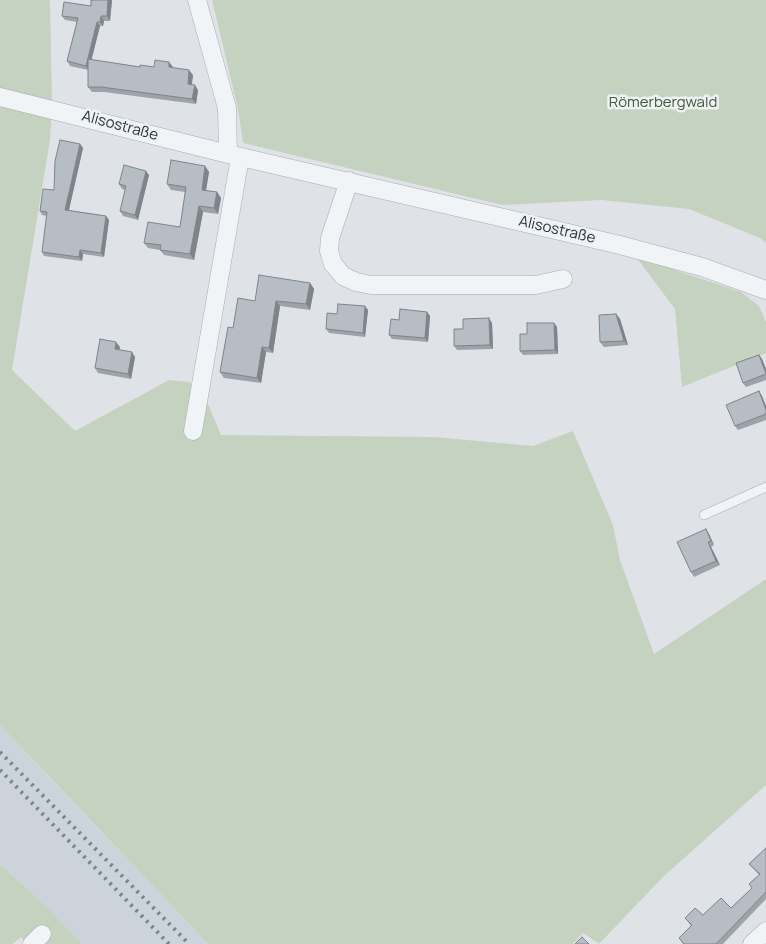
<!DOCTYPE html>
<html>
<head>
<meta charset="utf-8">
<style>
  body { margin:0 }
  canvas { display:block; background:#dfe3e8 }
</style>
</head>
<body>
<canvas width="766" height="944"></canvas>
<script>
const ctx = document.querySelector('canvas').getContext('2d');
ctx.lineJoin = 'round';
function fill(path, color) {
  ctx.fillStyle = color;
  ctx.fill(path, 'evenodd');
}
function poly(rows) {
  const path = new Path2D();
  for (const r of rows) {
    path.moveTo(r[0], r[1]);
    for (let i = 2; i < r.length; i += 2) path.lineTo(r[i], r[i + 1]);
  }
  return path;
}
function trace(path, color, width, dash) {
  ctx.strokeStyle = color;
  ctx.lineWidth = width;
  ctx.lineCap = dash ? 'butt' : 'round';
  ctx.setLineDash(dash || []);
  ctx.stroke(path);
}
function drawText(font, color, halo, rows, align = 'center') {
  ctx.font = font + ' Manrope,sans-serif';
  ctx.lineWidth = 5;
  ctx.setLineDash([]);
  ctx.textBaseline = 'middle';
  ctx.strokeStyle = halo;
  ctx.fillStyle = color;
  for (const [text, x, y, turn = 0] of rows) {
    ctx.save();
    ctx.translate(x, y);
    ctx.rotate((+turn || 0) * Math.PI / 180);
    ctx.textAlign = isNaN(turn) ? turn : align;
    if (halo) ctx.strokeText(text, 0, 0);
    ctx.fillText(text, 0, 0);
    ctx.restore();
  }
}
const built = poly([
  [0,725,63,792,208,944,82,944,48,908,0,864]
]);
const green = poly([
  [0,0,50,0,52,103,50,140,12,370,75,431,169,380,189,382,199,392,209,406,221,435,434,437,533,446,573,431,613,525,620,560,654,654,766,579,766,785,664,876,599,944,583,933,573,944,208,944,0,725],
  [212,0,766,0,766,243,760,238,689,209,601,200,502,205,243,143,238,109],
  [636,257,741,292,759,306,766,322,766,353,682,387,675,309],
  [0,864,48,908,82,944,27,944,21,937,13,944,0,944]
]);
const lane = poly([
  [704,515,766,487]
]);
const street = poly([
  [197,0,227,108,228,154],
  [0,97,228,154,620,245,702,267,766,290],
  [349,181,330,238,329,251,333,264,343,276,356,282,371,285,536,285,563,279],
  [193,431,240,157],
  [32,944,42,934],
  [752,944,766,931]
]);
const rail = poly([
  [0,752,189,944],
  [0,770,169,944]
]);
const wall = poly([
  [91,0,112,0,110,21,104,21,103,26,100,26,91,60,140,67,154,67,169,62,173,68,193,75,192,85,198,90,196,104,104,92,92,92,88,87,88,70,70,66,67,61,77,22,65,20,62,16,91,6],
  [80,144,83,148,69,210,106,216,109,220,104,257,83,254,82,261,44,256,42,252,47,216,42,215,40,211,54,190],
  [205,166,209,172,206,191,217,192,221,198,218,214,203,212,194,260,164,255,160,250,148,248,144,243,180,227,185,192,171,190,167,184],
  [149,175,138,220,123,216,120,211,125,190,122,189,119,184],
  [310,283,314,289,310,310,280,306,273,353,266,352,261,383,224,378,220,372,233,328,255,301],
  [368,310,365,337,329,333,326,329,337,314],
  [427,312,430,316,428,342,392,339,389,335,399,320],
  [616,314,620,319,628,345,604,347,600,342],
  [492,323,493,349,457,350,454,346,463,329],
  [554,323,557,327,558,354,523,355,520,351,527,334],
  [120,347,119,350,135,357,131,379,98,373,95,368],
  [759,355,762,359,766,369,766,380,746,387,743,383],
  [759,391,762,396,766,406,766,420,738,430,735,426],
  [706,529,709,534,714,545,711,547,720,565,694,577,691,572],
  [766,848,766,899,723,944,683,944,679,938,691,926,685,918,703,915,731,908,752,888,749,884,759,875,749,864]
]);
const shadedWall = poly([
  [108,0,112,0,110,21,107,16],
  [101,16,104,21,103,26,100,22],
  [97,22,100,26,89,70,86,66],
  [169,62,173,67,172,72,169,67],
  [189,70,193,75,191,89,188,84],
  [195,85,198,90,196,104,192,99],
  [80,144,83,148,68,214,65,210],
  [205,166,209,172,205,196,202,190],
  [146,171,149,175,138,220,135,215],
  [217,192,221,198,218,214,214,208],
  [199,206,203,212,194,260,190,254],
  [106,216,109,220,104,257,101,253],
  [80,250,83,254,82,261,79,257],
  [310,283,314,289,310,310,306,304],
  [276,301,280,306,273,353,269,348],
  [365,306,368,310,365,337,363,333],
  [427,312,430,316,428,342,425,338],
  [616,314,620,319,628,345,624,341],
  [489,318,492,323,493,349,490,345],
  [554,323,557,327,558,354,555,350],
  [116,342,120,347,118,354,115,349],
  [262,347,266,352,261,383,257,378],
  [132,352,135,357,131,379,128,374],
  [759,355,762,359,766,369,766,373],
  [759,391,762,396,766,406,766,410],
  [706,529,709,534,714,545,711,541],
  [708,542,711,547,720,565,716,561]
]);
const building = poly([
  [91,0,108,0,107,16,101,16,100,22,97,22,86,66,67,61,78,18,62,16,64,2,91,6,91,0],
  [88,59,140,67,140,65,154,67,155,60,169,62,169,67,189,70,188,84,195,85,192,99,101,87,88,87,88,59],
  [60,140,80,144,65,210,106,216,101,253,80,250,79,257,42,252,47,212,40,211,43,189,54,190,55,161,60,140],
  [171,160,205,166,202,190,217,192,214,208,199,206,190,254,160,250,161,245,144,243,148,222,180,227,186,187,167,184,171,160],
  [124,165,146,171,135,215,120,211,126,186,119,184,124,165],
  [259,275,310,283,306,304,276,301,269,348,262,347,257,378,220,372,228,327,233,328,238,298,255,301,259,275],
  [338,304,365,306,363,333,326,329,327,313,337,314,338,304],
  [400,309,427,312,425,338,389,335,391,319,399,320,400,309],
  [616,314,624,341,600,342,599,315,616,314],
  [489,318,490,345,454,346,454,329,463,329,463,319,489,318],
  [527,323,554,323,555,350,520,351,520,334,527,334,527,323],
  [100,339,116,342,115,349,132,352,128,374,95,368,100,339],
  [759,355,766,374,743,383,736,363,759,355],
  [759,391,766,410,766,414,735,426,726,405,759,391],
  [706,529,711,541,708,542,716,561,691,572,677,542,706,529],
  [766,848,766,892,716,944,684,944,679,938,692,925,685,918,695,908,703,915,721,898,731,908,752,888,749,884,760,874,749,864,766,848],
  [582,937,589,944,575,944,582,937]
]);
const parkNames = [
  ["Römerbergwald",663,103]
];
const streetNames = [
  ["Alisostraße",120,126,15],
  ["Alisostraße",557,230,13]
];
fill(built, '#cdd3da');
fill(green, '#c6d2c0');
trace(lane, '#a4abb2', 10);
trace(street, '#a4abb2', 19);
trace(lane, '#f1f4f7', 9);
trace(street, '#f1f4f7', 18);
trace(rail, '#788492', 4, [2.5, 5]);
fill(wall, '#9da3a9');
fill(shadedWall, '#7f848a');
fill(building, '#b6bdc5');
trace(building, '#7f848a', 1);
drawText('15px', '#405b35', '#eef2f6', parkNames);
drawText('15px', '#28333f', '#eef2f6', streetNames);
</script>
</body>
</html>
